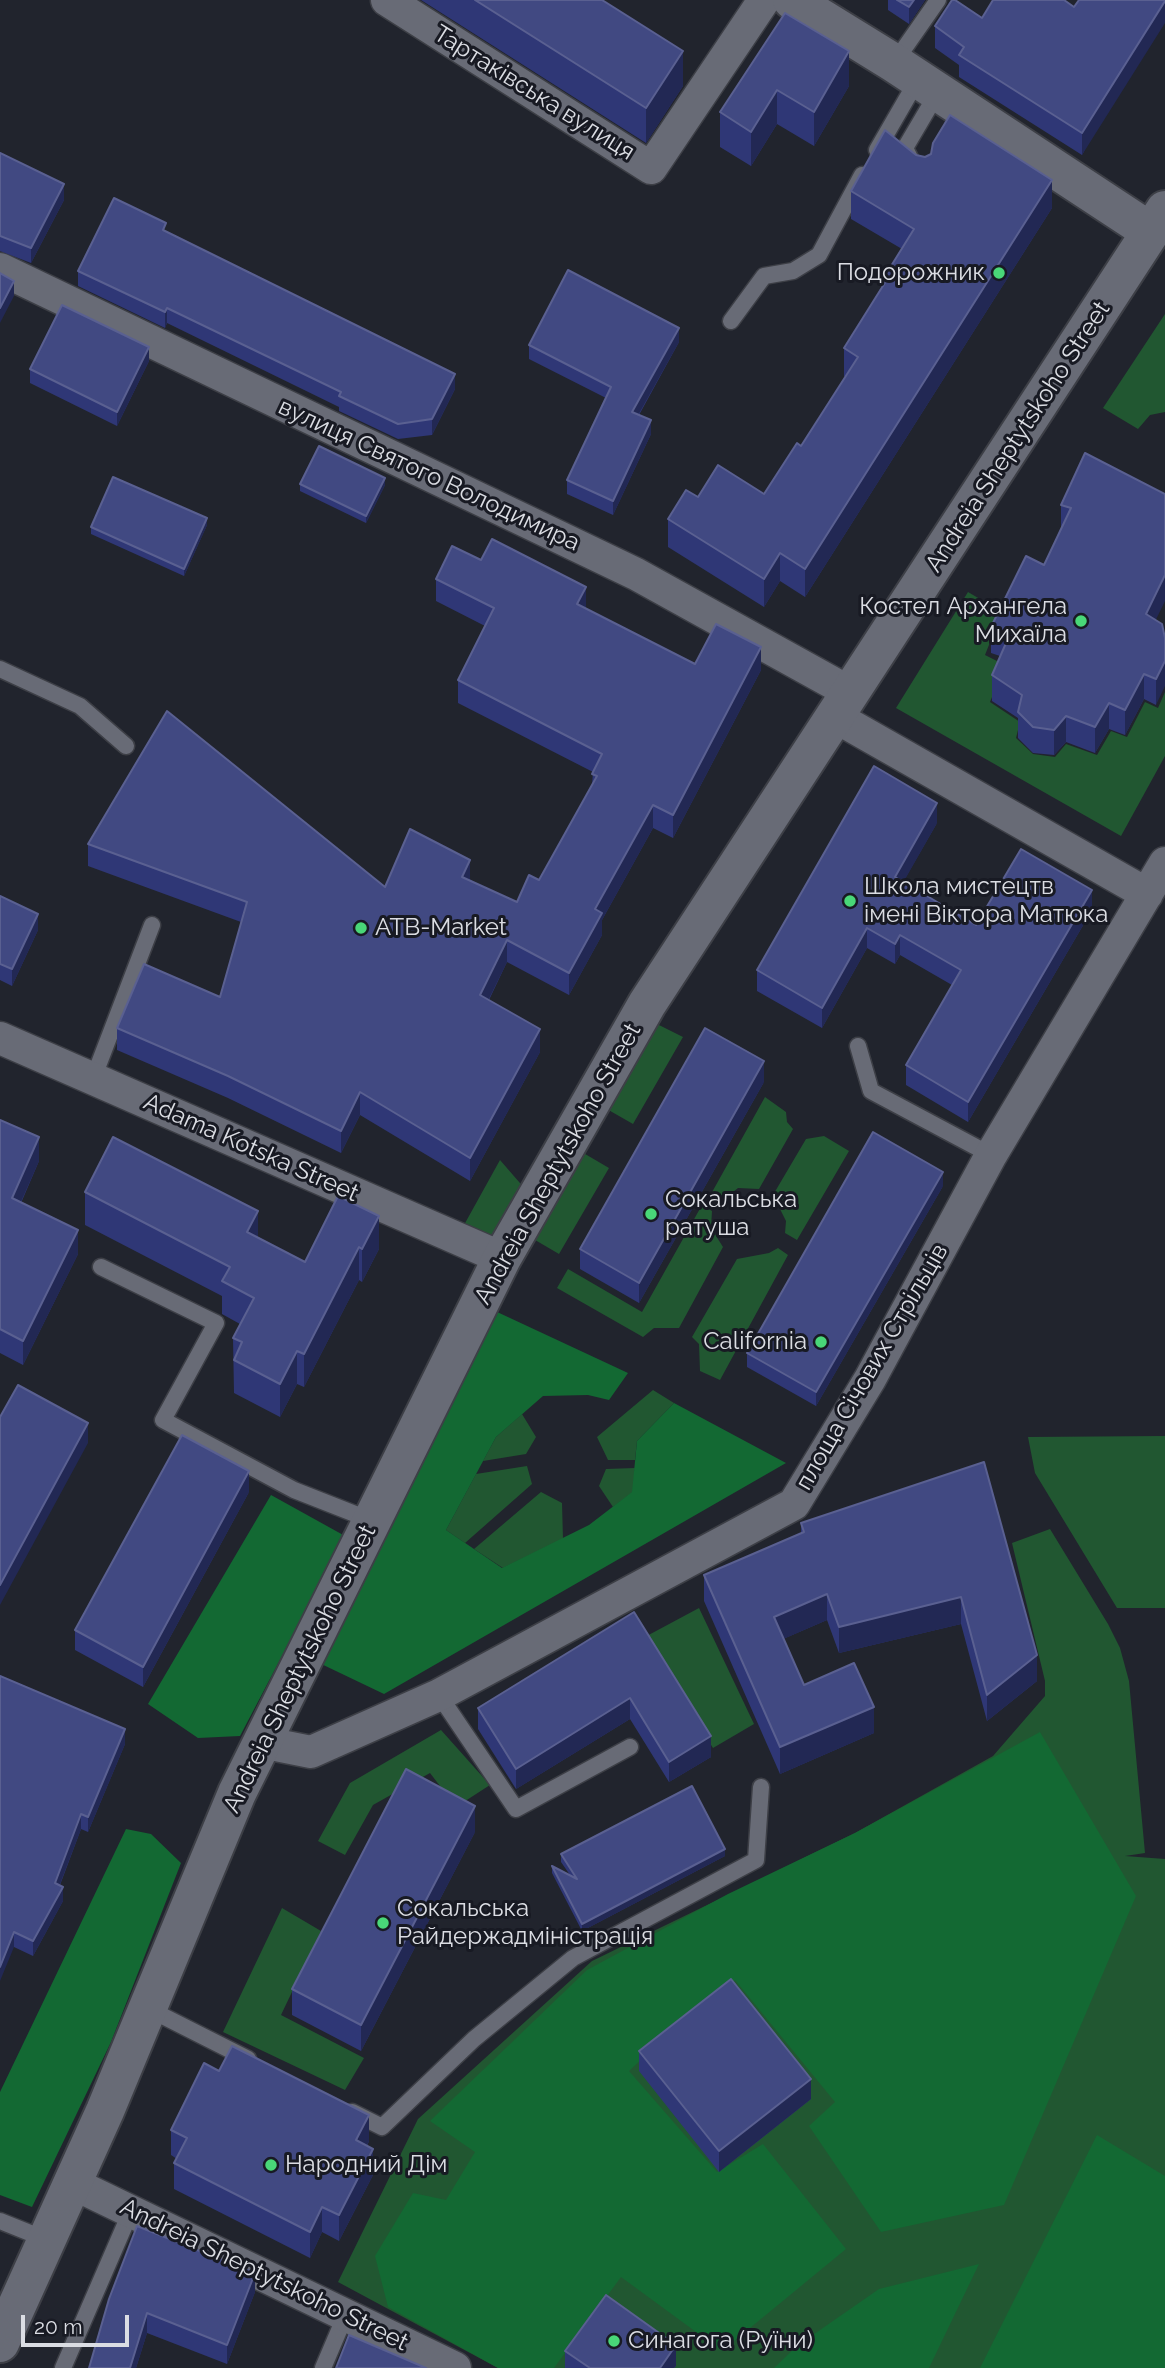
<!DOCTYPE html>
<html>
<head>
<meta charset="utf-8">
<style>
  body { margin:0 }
  #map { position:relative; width:1165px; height:2368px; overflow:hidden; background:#21242d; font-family:Raleway,sans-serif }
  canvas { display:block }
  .scale { position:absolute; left:21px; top:2315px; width:108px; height:32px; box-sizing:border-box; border:4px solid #dbdde3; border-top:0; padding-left:9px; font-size:21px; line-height:24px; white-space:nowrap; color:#dbdde3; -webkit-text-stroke:5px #181a23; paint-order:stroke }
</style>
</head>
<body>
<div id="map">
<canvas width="1165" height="2368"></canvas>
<div class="scale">20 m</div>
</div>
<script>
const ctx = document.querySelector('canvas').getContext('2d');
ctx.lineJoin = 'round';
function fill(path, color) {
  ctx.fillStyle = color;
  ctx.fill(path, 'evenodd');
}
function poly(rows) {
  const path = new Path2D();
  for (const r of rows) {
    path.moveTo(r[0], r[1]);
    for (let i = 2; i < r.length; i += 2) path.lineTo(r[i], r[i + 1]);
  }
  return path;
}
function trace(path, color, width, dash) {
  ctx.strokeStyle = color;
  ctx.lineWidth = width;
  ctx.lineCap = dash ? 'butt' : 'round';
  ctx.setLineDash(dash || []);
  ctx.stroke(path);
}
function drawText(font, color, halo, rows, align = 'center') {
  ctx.font = font + ' Raleway,sans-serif';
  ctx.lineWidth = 6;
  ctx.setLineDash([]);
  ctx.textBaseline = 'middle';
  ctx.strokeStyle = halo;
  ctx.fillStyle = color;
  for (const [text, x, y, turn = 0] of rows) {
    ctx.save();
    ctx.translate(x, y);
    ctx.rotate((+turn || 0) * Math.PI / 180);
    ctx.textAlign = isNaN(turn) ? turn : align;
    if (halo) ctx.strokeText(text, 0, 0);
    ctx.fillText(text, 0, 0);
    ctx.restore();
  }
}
const green = poly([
  [1165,314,1165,412,1150,415,1138,429,1103,408],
  [968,592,1002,612,985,655,1005,665,990,702,1020,722,1016,738,1033,754,1055,757,1066,744,1097,755,1111,731,1127,737,1145,702,1158,708,1165,692,1165,756,1121,836,896,708],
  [655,1023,683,1037,633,1124,605,1108],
  [765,1097,786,1112,787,1122,793,1129,759,1189,738,1188,723,1200,711,1194],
  [824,1136,849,1151,797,1240,785,1233,786,1221,773,1195,806,1139],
  [580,1151,609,1168,559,1254,530,1237],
  [500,1160,526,1190,496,1236,486,1236,464,1225],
  [702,1205,712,1211,711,1228,723,1247,679,1328,654,1328,643,1337,557,1288,568,1269,642,1312],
  [778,1248,788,1255,720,1380,700,1371,699,1344,692,1337,737,1259,769,1253],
  [653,1390,674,1403,637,1441,635,1460,608,1460,597,1437],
  [522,1414,536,1437,526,1454,483,1461,496,1437],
  [1165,1436,1165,1608,1117,1608,1035,1473,1028,1437],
  [527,1466,532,1484,465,1543,446,1530,476,1474],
  [635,1468,633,1492,613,1507,599,1486,606,1469],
  [541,1492,562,1503,563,1539,503,1568,474,1549],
  [1050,1529,1108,1624,1120,1648,1129,1681,1145,1853,1125,1856,1165,1859,1165,2368,498,2368,338,2282,418,2119,592,1961,855,1833,993,1756,1045,1696,1045,1681,1012,1543],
  [699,1608,754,1724,713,1748,643,1638],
  [441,1730,490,1785,456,1807,430,1773,373,1805,345,1855,318,1841,350,1783],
  [282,1908,321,1931,281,2015,364,2058,345,2090,223,2032]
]);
const forest = poly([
  [495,1311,628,1373,609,1400,588,1395,543,1396,496,1437,446,1530,502,1568,589,1525,632,1492,637,1441,674,1403,786,1463,384,1694,315,1661],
  [271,1495,345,1536,240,1736,198,1738,148,1704],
  [1040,1732,1136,1896,1004,2205,881,2232,809,2126,835,2102,735,1980,671,2031,629,2071,717,2172,763,2144,846,2249,722,2351,621,2277,554,2368,498,2368,388,2307,375,2256,413,2193,446,2200,475,2152,430,2121,587,1970,728,1894,855,1833],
  [126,1829,151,1834,181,1863,111,2042,32,2207,0,2195,0,2092],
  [1097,2135,1165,2176,1165,2368,980,2368],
  [979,2264,929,2368,774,2368,797,2346,879,2289]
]);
const lane = poly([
  [894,63,938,0],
  [877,150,918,79],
  [914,166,905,148,938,92],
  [731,321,764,276,793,271,819,255,862,175],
  [0,669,80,706,126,746],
  [858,1046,871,1091,991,1155],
  [93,1079,152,925],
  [101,1267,216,1323,163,1420,294,1490,373,1521],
  [439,1695,516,1809,630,1747],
  [147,2008,248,2059],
  [352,2112,382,2127,474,2039,573,1958,756,1860,761,1787],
  [0,2221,45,2239],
  [63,2368,131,2211],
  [323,2368,346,2314]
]);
const street = poly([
  [387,0,651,168,764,0],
  [0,269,636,574,851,693],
  [834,716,1147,894],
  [0,1038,502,1258],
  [261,1742,311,1752,439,1695,794,1504,870,1379,991,1155,1165,863],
  [72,2183,455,2368]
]);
const secondary = poly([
  [792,0,894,63,1151,232],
  [0,2343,105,2111,237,1793,502,1258,647,1004,1165,210]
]);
const wall = poly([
  [421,0,602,0,683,86,646,143],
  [888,0,925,0,909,24,888,10],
  [1165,0,1082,155,959,77,959,65,935,48,935,26,982,18,1074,7],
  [785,13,849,86,814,146,777,124,751,166,720,147,720,112],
  [0,153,64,200,31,263,0,251],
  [916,155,1052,208,805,597,780,581,764,607,668,547,668,519,698,497,764,494,801,446,845,377,844,376,844,348,883,287,883,279,902,249,851,219,851,191],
  [166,232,455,389,432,435,398,439,339,411,339,407,167,323,165,328,78,286,78,271],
  [679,342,639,415,651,434,613,515,567,494,567,480,606,398,529,359,529,345],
  [149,361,117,426,30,383,30,369],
  [1085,453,1156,620,1162,624,1156,705,1144,699,1125,735,1109,729,1095,753,1066,742,1054,755,1033,753,1018,738,1018,718,992,701,992,675,1000,656,991,653,991,627,1044,565,1061,529,1061,505],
  [300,484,385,485,366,523,300,491],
  [207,525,184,576,91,534,91,527],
  [481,560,586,609,695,664,761,670,673,838,653,828,602,920,602,935,569,995,507,962,489,1000,540,1052,470,1181,360,1115,341,1153,228,1098,117,1050,117,1028,220,997,241,922,88,866,88,844,385,887,470,880,517,902,539,880,592,785,593,772,458,703,458,680,485,626,436,601,436,579],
  [937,823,903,882,976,925,1092,910,968,1122,906,1085,906,1065,952,985,900,955,895,964,867,948,822,1028,757,991,757,970],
  [0,896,38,930,12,986,0,980],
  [764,1082,639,1303,580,1269,580,1249],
  [0,1120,39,1161,21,1203,78,1254,23,1365,0,1353],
  [943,1186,816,1406,747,1367,747,1353],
  [85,1192,258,1237,305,1262,338,1196,379,1249,362,1282,359,1280,304,1387,297,1384,280,1417,234,1393,233,1338,240,1324,222,1314,222,1296,85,1225],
  [984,1462,1037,1681,987,1721,961,1624,839,1653,827,1620,783,1639,804,1685,874,1733,780,1774,704,1601,704,1575,801,1533,801,1523],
  [249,1492,143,1687,75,1650,75,1630],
  [634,1612,711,1757,669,1782,630,1719,516,1789,478,1729,478,1708],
  [0,1676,125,1744,88,1832,81,1829,60,1885,63,1901,33,1956,14,1947],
  [475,1832,361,2051,292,2015,292,1989],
  [561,1854,725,1856,582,1931,552,1873,552,1866,570,1875,561,1862],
  [639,2051,811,2099,719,2172,639,2071],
  [219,2071,369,2141,367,2146,373,2175,339,2241,322,2232,310,2258,174,2189,174,2163,177,2159,171,2155,171,2130],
  [255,2292,227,2364,147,2333,136,2368,89,2368,109,2299],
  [565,2351,676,2366,674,2368,565,2368]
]);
const shadedWall = poly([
  [914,0,925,0,909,24,909,7],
  [1165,1,1165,23,1082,155,1082,133],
  [683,51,683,86,646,143,646,108],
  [849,51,849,86,814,146,814,112],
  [777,90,777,124,751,166,751,132],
  [1052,180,1052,208,805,597,805,569],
  [64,184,64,200,31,263,31,248],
  [14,281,14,296,0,323,0,308],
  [167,308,167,323,165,328,165,312],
  [679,328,679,342,632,426,632,412],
  [149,347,149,361,117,426,117,412],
  [455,374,455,389,432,435,432,419],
  [651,420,651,434,613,515,613,501],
  [385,478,385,485,366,523,366,516],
  [207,518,207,525,184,576,184,569],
  [780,553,780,581,764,607,764,579],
  [1165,575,1165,601,1146,640,1146,614],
  [586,587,586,610,577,604],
  [761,647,761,670,673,838,673,815],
  [1165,661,1165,686,1156,705,1156,679],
  [1144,674,1144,699,1125,735,1125,710],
  [1109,703,1109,729,1095,753,1095,727],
  [1066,716,1066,742,1054,755,1054,730],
  [937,803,937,823,895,897,895,877],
  [653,805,653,828,602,920,602,935,569,995,569,973,595,909],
  [470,860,470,883,462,877],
  [1092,890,1092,910,968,1122,968,1102],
  [38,914,38,930,12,986,12,969],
  [867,928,867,948,822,1028,822,1008],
  [900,935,900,955,895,964,895,944],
  [507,940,507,962,480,1017,480,995],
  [540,1029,540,1052,470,1181,470,1158],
  [764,1061,764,1082,639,1303,639,1283],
  [360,1092,360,1115,341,1153,341,1131],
  [39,1137,39,1161,12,1222,12,1198],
  [943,1172,943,1186,816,1406,816,1392],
  [258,1211,258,1244,247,1232],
  [379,1216,379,1249,362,1282,362,1249],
  [78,1230,78,1254,23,1365,23,1341],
  [359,1247,359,1280,304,1387,304,1354],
  [297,1351,297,1384,280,1417,280,1384],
  [88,1423,88,1443,0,1605,0,1585],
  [249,1471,249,1492,143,1687,143,1667],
  [827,1594,827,1620,774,1643,774,1617],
  [961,1597,961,1624,839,1653,839,1627],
  [1037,1655,1037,1681,987,1721,987,1695],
  [630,1698,630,1719,516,1789,516,1769],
  [874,1707,874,1733,780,1774,780,1747],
  [125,1729,125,1744,88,1832,88,1817],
  [711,1736,711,1757,669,1782,669,1762],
  [475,1806,475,1832,361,2051,361,2025],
  [81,1814,81,1829,55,1897,55,1883],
  [725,1849,725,1856,582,1931,582,1924],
  [63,1887,63,1901,33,1956,33,1941],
  [14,1932,14,1947,0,1981,0,1967],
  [811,2079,811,2099,719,2172,719,2151],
  [369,2115,369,2141,356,2166,356,2140],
  [373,2149,373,2175,339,2241,339,2215],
  [322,2207,322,2232,310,2258,310,2232],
  [255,2273,255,2292,227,2364,227,2345],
  [147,2313,147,2333,136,2368,130,2368],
  [676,2345,676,2366,674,2368,660,2368]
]);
const building = poly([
  [475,0,602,0,683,51,646,108,475,0],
  [897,0,914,0,909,7,897,0],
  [952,0,955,0,982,18,993,0,1064,0,1074,7,1079,0,1165,0,1165,1,1082,133,959,55,964,47,935,26,952,0],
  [785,13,849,51,814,112,777,90,751,132,720,112,785,13],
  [950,115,1052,180,805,569,780,553,764,579,668,519,686,490,698,497,718,465,764,494,797,443,801,446,858,357,844,348,886,281,883,279,914,229,851,191,885,130,916,155,925,157,931,154,933,143,950,115],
  [0,153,64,184,31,248,0,236,0,153],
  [114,198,166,223,163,230,455,374,432,419,398,424,339,396,341,392,167,308,165,312,78,271,114,198],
  [568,270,679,328,632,412,651,420,613,501,567,480,611,387,529,345,568,270],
  [0,273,14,281,0,308,0,273],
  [62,305,149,347,117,412,30,369,62,305],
  [319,446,385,478,366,516,300,484,319,446],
  [1085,453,1165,494,1165,575,1146,614,1162,624,1165,638,1165,661,1156,679,1144,674,1125,710,1109,703,1095,727,1066,716,1054,730,1033,727,1018,712,1022,695,992,675,1010,634,991,627,1026,556,1044,565,1071,508,1061,505,1085,453],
  [113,477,207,518,184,569,91,527,113,477],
  [492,539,586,587,577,604,695,664,716,624,761,647,673,815,653,805,595,909,602,913,569,973,507,940,480,995,540,1029,470,1158,360,1092,341,1131,228,1076,117,1028,144,964,220,997,247,902,88,844,167,711,385,887,410,829,470,860,462,877,517,902,529,875,539,880,597,776,592,774,602,754,458,680,494,608,436,579,452,546,481,560,492,539],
  [874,766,937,803,895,877,976,925,1021,849,1092,890,968,1102,906,1065,961,970,900,935,895,944,867,928,822,1008,757,970,874,766],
  [0,896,38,914,12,969,0,964,0,896],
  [705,1028,764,1061,639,1283,580,1249,705,1028],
  [0,1120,39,1137,12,1198,78,1230,23,1341,0,1329,0,1120],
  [873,1132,943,1172,816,1392,747,1353,873,1132],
  [113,1137,258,1211,247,1232,305,1262,338,1196,379,1216,362,1249,359,1247,304,1354,297,1351,280,1384,234,1360,242,1342,233,1338,254,1298,222,1281,230,1267,85,1192,113,1137],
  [18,1385,88,1423,0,1585,0,1417,18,1385],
  [182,1435,249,1471,143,1667,75,1630,182,1435],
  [984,1462,1037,1655,987,1695,961,1597,839,1627,827,1594,774,1617,804,1685,854,1663,874,1707,780,1747,704,1575,804,1532,801,1523,984,1462],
  [634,1612,711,1736,669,1762,630,1698,516,1769,478,1708,634,1612],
  [0,1676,125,1729,88,1817,81,1814,55,1883,63,1887,33,1941,14,1932,0,1967,0,1676],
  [406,1769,475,1806,361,2025,292,1989,406,1769],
  [692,1786,725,1849,582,1924,552,1866,577,1879,561,1854,692,1786],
  [731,1979,811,2079,719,2151,639,2051,731,1979],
  [232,2046,369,2115,356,2140,373,2149,339,2215,322,2207,310,2232,174,2163,187,2138,171,2130,204,2063,219,2071,232,2046],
  [137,2226,255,2273,227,2345,147,2313,130,2368,89,2368,109,2299,137,2226],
  [606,2295,676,2345,660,2368,590,2368,565,2351,606,2295],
  [349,2335,426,2368,336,2368,349,2335]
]);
const markers = [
  [999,273,7,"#49d778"],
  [1081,621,7,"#49d778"],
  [850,901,7,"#49d778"],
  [361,928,7,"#49d778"],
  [651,1214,7,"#49d778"],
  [821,1342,7,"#49d778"],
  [383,1923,7,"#49d778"],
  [271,2165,7,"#49d778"],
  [614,2341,7,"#49d778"]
];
const streetNames = [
  ["Тартаківська вулиця",534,93,32],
  ["Andreia Sheptytskoho Street",1018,437,-57],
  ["вулиця Святого Володимира",429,475,25],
  ["Adama Kotska Street",251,1148,24],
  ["Andreia Sheptytskoho Street",558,1164,-61],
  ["площа Січових Стрільців",872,1367,-60],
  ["Andreia Sheptytskoho Street",300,1669,-64],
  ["Andreia Sheptytskoho Street",264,2275,26]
];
const poiNames = [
  ["Подорожник",985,273,"right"],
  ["Костел Архангела",1067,607,"right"],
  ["Михаїла",1067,635,"right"],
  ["Школа мистецтв",864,887],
  ["імені Віктора Матюка",864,915],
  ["ATB-Market",375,928],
  ["Сокальська",665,1200],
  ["ратуша",665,1228],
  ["California",807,1342,"right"],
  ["Сокальська",397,1909],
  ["Райдержадміністрація",397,1937],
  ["Народний Дім",285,2165],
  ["Синагога (Руїни)",628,2341]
];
fill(green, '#215731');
fill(forest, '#136933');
trace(lane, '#3d3f46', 19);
trace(street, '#3d3f46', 35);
trace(secondary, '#3d3f46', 42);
trace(lane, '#686b76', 16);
trace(street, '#686b76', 32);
trace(secondary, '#686b76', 38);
fill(wall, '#2f3776');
fill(shadedWall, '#222854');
fill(building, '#414982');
trace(building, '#5a6091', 2);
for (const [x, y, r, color] of markers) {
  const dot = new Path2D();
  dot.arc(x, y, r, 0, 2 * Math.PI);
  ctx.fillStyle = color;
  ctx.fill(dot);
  trace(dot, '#181a23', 2.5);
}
drawText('24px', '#dbdde3', '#181a23', streetNames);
drawText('24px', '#dbdde3', '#181a23', poiNames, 'left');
</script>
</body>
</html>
